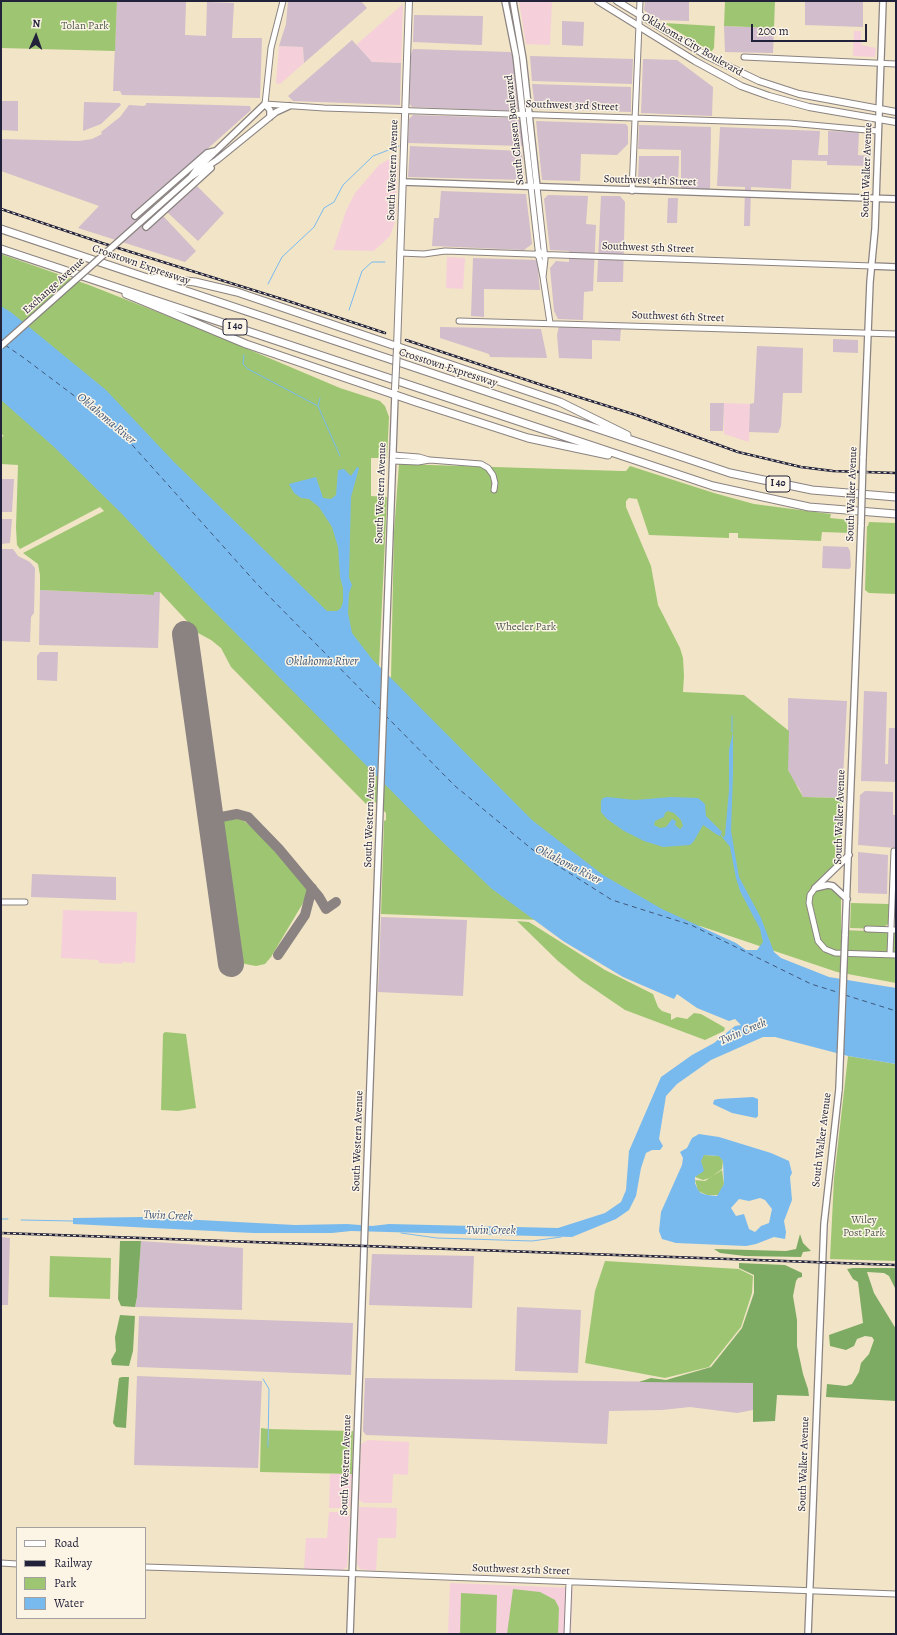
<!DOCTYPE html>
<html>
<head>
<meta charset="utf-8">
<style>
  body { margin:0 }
  #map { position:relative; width:897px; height:1635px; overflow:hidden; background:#f2e4c7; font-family:Alegreya,serif }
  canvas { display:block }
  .frame { position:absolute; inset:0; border:2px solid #22223b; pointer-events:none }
  .legend { position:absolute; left:16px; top:1527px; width:130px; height:92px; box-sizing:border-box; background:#fcf5e5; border:1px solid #a5a1a1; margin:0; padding:5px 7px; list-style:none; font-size:12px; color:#22223b }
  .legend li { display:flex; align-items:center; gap:8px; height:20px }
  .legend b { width:20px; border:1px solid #a5a1a1 }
  .north { position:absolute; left:16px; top:16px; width:40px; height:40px; -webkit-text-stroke:3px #fcf5e5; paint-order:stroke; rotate:2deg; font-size:11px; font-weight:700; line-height:16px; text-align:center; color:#22223b }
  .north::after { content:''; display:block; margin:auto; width:14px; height:18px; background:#22223b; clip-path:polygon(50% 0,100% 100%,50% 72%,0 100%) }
  .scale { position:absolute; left:751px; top:24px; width:116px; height:18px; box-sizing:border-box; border:2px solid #22223b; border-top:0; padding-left:5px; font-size:12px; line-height:14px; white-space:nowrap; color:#22223b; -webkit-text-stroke:3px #fcf5e5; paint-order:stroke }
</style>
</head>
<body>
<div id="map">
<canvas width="897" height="1635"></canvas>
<div class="frame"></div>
<ul class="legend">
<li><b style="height:5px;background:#fff"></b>Road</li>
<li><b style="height:5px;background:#22223b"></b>Railway</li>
<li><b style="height:11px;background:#9ec672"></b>Park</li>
<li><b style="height:11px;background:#79baee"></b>Water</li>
</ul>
<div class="north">N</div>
<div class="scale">200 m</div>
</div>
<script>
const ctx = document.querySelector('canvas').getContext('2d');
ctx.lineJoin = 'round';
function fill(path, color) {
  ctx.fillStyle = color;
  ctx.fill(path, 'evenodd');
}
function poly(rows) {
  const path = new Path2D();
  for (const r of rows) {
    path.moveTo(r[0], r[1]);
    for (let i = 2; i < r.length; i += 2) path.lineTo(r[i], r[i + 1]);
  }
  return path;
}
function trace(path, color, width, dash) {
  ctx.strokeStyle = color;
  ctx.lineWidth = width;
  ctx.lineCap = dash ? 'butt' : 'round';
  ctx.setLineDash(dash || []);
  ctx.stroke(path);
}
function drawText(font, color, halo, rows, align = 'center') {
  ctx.font = font + ' Alegreya,serif';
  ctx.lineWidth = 3;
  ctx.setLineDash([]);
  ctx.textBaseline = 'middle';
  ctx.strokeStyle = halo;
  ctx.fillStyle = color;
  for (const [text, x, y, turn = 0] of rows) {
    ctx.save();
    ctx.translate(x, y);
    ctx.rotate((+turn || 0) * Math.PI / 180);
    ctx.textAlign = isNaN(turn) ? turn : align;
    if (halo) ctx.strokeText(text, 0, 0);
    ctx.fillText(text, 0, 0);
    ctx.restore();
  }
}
const built = poly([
  [519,1,552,1,550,45,526,44],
  [403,4,401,63,372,62,356,45],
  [854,31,861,31,861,45,876,48,875,57,853,56],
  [279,46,303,47,304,63,280,84,276,83],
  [398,154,396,219,390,236,374,251,333,250,346,211,355,193,379,165],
  [447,257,465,258,463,289,446,288],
  [724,403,750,404,749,442,724,434],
  [63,910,137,912,135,963,122,962,122,964,99,963,98,960,61,958],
  [368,1440,409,1442,408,1475,393,1474,392,1503,364,1503,359,1500,361,1444],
  [330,1474,352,1474,350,1506,345,1508,329,1508],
  [359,1507,397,1508,396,1538,378,1538,376,1571,360,1569,357,1564],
  [329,1512,345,1512,350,1515,347,1567,342,1570,304,1570,306,1538,327,1538],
  [450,1583,573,1588,571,1634,448,1634]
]);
const industrial = poly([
  [117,1,186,1,185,35,206,36,207,2,234,3,232,38,262,38,260,98,122,95,120,91,113,91],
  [288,1,361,1,367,8,304,63,303,47,279,46,286,24],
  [645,1,689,1,689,21,657,20,644,10],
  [805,1,863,2,863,27,805,25],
  [414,15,483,16,482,45,413,42],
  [562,21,584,22,583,46,562,45],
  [724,26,774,28,773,53,725,52],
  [352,40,372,62,401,63,400,105,293,101,288,96],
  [413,49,510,52,513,55,519,108,514,111,412,107,409,103,411,54],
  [530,56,633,59,632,84,532,81],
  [643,59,677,60,713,87,712,116,641,113],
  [532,84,631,87,631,112,535,109],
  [1,101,18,101,18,131,1,130],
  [84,102,120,103,121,105,101,124,83,131],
  [146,103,250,106,251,110,149,201,196,251,185,262,78,228,99,206,1,171,1,139,79,141,92,139,102,134,101,132,120,117,129,105,143,106,146,105],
  [413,115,517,118,522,123,524,146,408,143,409,119],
  [536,121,626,124,628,127,628,144,617,155,581,154,580,181,542,180],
  [639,125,711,127,710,191,681,189,681,150,638,149],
  [720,127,820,131,818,155,828,155,828,131,859,132,858,155,870,156,870,166,827,165,827,161,792,160,791,189,751,187,750,226,744,226,745,187,717,186],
  [410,146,522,151,524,180,408,177],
  [639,156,679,156,678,184,643,183,638,179],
  [197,186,224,213,198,241,167,212],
  [441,191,526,194,532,244,524,250,432,246,434,218,439,218],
  [548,195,588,196,586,224,596,225,593,291,584,292,583,320,558,319,554,311,550,268,556,261,569,262,569,251,550,250,544,199],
  [601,196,620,196,625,202,623,282,597,282],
  [668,198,678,198,677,223,667,223],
  [473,258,537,260,540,290,484,289,484,317,471,316],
  [559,326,621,328,620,341,592,340,592,359,559,358,557,335],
  [440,327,541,329,547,358,490,357,489,354,440,338],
  [833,339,858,340,858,353,833,352],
  [757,346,803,348,802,393,783,393,781,426,778,433,749,432,750,404,754,403],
  [710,403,724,403,723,431,710,431],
  [1,479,14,479,12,512,1,512],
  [1,519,12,519,10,543,1,544],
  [823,546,848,547,850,551,851,567,849,569,822,568],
  [1,549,13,549,18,556,30,562,35,568,34,613,31,617,30,642,1,641],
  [40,590,154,595,154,592,160,592,158,648,39,645],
  [40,652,58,652,57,681,37,680,37,656],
  [864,691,887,692,885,764,888,764,889,728,896,728,896,782,861,781],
  [788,698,847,701,842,798,803,797,799,788,791,779,788,770],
  [865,791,893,792,893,815,896,815,896,848,858,845,860,795],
  [858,852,888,855,887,894,858,893],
  [32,874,116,877,116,900,31,897],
  [381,917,467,920,463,996,378,992],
  [1,1237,10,1238,8,1305,1,1305],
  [141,1241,243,1248,242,1310,135,1307,137,1297],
  [372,1254,474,1256,472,1308,369,1305],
  [517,1307,581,1310,578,1373,515,1371],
  [139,1316,353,1323,351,1375,137,1367],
  [137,1376,262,1381,258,1468,134,1465],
  [365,1378,754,1383,753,1410,737,1413,690,1407,662,1410,609,1411,607,1444,366,1435,363,1431]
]);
const green = poly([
  [1,1,117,1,115,51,1,48],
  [725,1,775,1,774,28,724,26],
  [664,23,715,26,714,48,712,51,710,51],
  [1,254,89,285,198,328,340,388,380,401,385,406,389,417,387,458,371,458,371,496,387,497,379,667,391,678,394,532,399,464,622,471,626,471,630,466,714,493,754,504,831,514,830,518,850,520,851,533,822,532,821,541,738,538,738,533,729,533,729,538,649,535,637,499,629,498,626,501,626,507,651,566,658,605,680,648,683,658,684,676,683,692,744,695,789,731,788,770,803,797,842,798,841,852,843,852,837,863,809,891,806,903,812,928,818,928,812,902,813,895,820,887,832,887,841,897,841,930,896,932,896,983,837,972,700,926,381,914,384,821,386,820,386,813,375,802,366,804,231,667,221,648,211,640,198,633,160,592,154,592,154,595,40,590,40,575,38,564,23,553,104,511,100,507,20,549,17,545,16,528,18,465,1,464,1,437,4,436,1,434],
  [869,522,896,523,896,594,869,593,865,590,867,526,868,526],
  [238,819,244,821,268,841,308,888,309,893,271,957,265,964,256,966,245,964,237,958,222,820],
  [851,903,889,904,888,924,884,927,884,929,850,928],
  [517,921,529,922,605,970,653,994,658,1007,662,1011,671,1014,671,1020,677,1017,687,1019,694,1013,701,1014,722,1026,725,1028,724,1031,705,1040,625,1010,581,980,558,961],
  [165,1032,186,1034,196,1108,178,1111,161,1110,163,1034],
  [848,1056,896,1064,896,1261,830,1259,834,1179],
  [704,1155,720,1156,723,1161,722,1169,710,1178,703,1180,695,1177,699,1173,702,1156],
  [722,1170,724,1184,719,1195,707,1195,698,1191,695,1180,705,1181],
  [50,1256,111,1258,110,1299,49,1297],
  [605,1261,739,1269,753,1276,752,1293,741,1327,709,1367,665,1378,585,1363,595,1291],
  [261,1428,268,1429,268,1447,269,1429,353,1431,352,1474,260,1472],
  [513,1589,540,1592,555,1600,559,1608,558,1634,507,1634],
  [461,1593,497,1595,496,1634,460,1634]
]);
const forest = poly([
  [800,1234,803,1243,811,1251,803,1252,801,1257,745,1256,720,1253,714,1249,786,1251,796,1249],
  [120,1241,141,1241,137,1297,135,1307,121,1306,118,1299],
  [739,1263,785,1265,802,1273,802,1277,798,1278,796,1281,793,1296,797,1320,797,1346,803,1374,808,1389,809,1396,777,1395,775,1421,753,1422,753,1383,639,1382,651,1378,666,1380,711,1367,742,1328,754,1293,754,1275,739,1268],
  [853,1268,896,1268,896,1290,889,1276,884,1273,867,1272,874,1293,896,1329,896,1401,826,1397,827,1384,846,1386,852,1384,859,1372,861,1363,869,1354,874,1340,872,1337,865,1336,857,1339,854,1346,846,1350,830,1346,829,1335,863,1323,858,1282,853,1279,847,1269],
  [120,1315,135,1316,133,1351,129,1366,112,1365,111,1360,116,1351,115,1337],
  [122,1377,129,1377,126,1428,116,1427,113,1423,119,1378]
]);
const water = poly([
  [1,306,12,313,106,390,174,462,327,611,337,611,341,608,343,602,343,588,340,577,338,547,332,527,319,507,309,499,301,498,294,493,289,484,316,477,323,498,331,499,336,495,338,470,344,469,351,476,357,467,359,468,351,497,349,578,352,585,349,593,348,613,352,633,372,659,532,820,603,875,662,909,736,943,746,950,757,950,763,942,760,929,740,891,736,878,730,847,723,838,725,835,729,790,729,750,733,732,733,773,731,831,739,877,761,918,774,952,781,958,829,977,896,988,896,1064,848,1056,775,1037,763,1037,711,1060,677,1084,666,1096,659,1139,663,1146,660,1150,652,1150,646,1153,641,1168,636,1196,629,1210,616,1219,572,1237,351,1231,332,1233,253,1233,73,1224,73,1218,142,1217,295,1225,347,1224,372,1226,389,1224,558,1228,605,1213,621,1202,626,1190,629,1151,661,1077,692,1055,714,1043,735,1026,741,1025,735,1019,729,1021,697,1008,677,994,674,999,623,977,563,941,492,889,430,830,200,597,121,513,53,446,1,400],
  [607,797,635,800,671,797,698,798,705,804,706,816,722,832,720,836,716,834,703,825,694,841,690,845,663,847,644,841,624,831,607,819,601,812,601,801,603,798],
  [668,811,674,813,681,820,683,826,680,829,675,825,676,821,672,819,666,827,660,828,654,825,655,821,664,817,665,813],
  [753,1097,758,1099,758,1116,756,1118,732,1113,713,1104,714,1100,718,1099],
  [699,1134,719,1137,771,1153,789,1161,792,1173,790,1177,792,1200,784,1221,786,1232,785,1239,774,1237,756,1244,746,1246,676,1243,662,1239,659,1231,661,1212,682,1165,683,1158,680,1152,687,1148,692,1138],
  [704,1155,719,1156,723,1161,724,1184,717,1196,707,1195,701,1193,698,1190,695,1183,695,1177,704,1171,701,1161],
  [760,1198,765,1200,772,1209,769,1223,761,1226,755,1232,749,1229,744,1214,736,1216,731,1208,739,1199,749,1201]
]);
const stream = poly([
  [268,284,282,257,314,227,324,208,334,202,343,185,373,156,399,146],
  [349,310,362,271,372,262,385,262],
  [244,355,243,364,248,369,318,406],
  [320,398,318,406,340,456],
  [732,716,732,732],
  [721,835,724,839],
  [1,1219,8,1219],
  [21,1220,73,1221],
  [401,1233,437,1238,532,1241,561,1237],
  [263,1379,269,1389,268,1447]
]);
const ferry = poly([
  [5,345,24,358,117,428,257,584,382,711],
  [385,715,455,786,533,850,612,900,691,925,811,984,840,993],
  [845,995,896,1011]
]);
const taxiway = poly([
  [211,819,237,814,248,817,279,849,319,897,326,909,336,902],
  [278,955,305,915,312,888]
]);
const runway = poly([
  [185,634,231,964]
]);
const tertiary = poly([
  [283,1,271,48,265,104,324,108,789,123,878,131],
  [744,57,896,64],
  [531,187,538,249,539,252,544,254],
  [537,187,545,259,543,277],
  [632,191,640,1],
  [400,253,424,254,445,251,872,266],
  [536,254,539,257,543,277,550,323],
  [459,321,896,334],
  [393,455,419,457,429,460],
  [393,461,418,462,430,460,481,464,488,468,493,475,495,483,494,490],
  [815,888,810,895,809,903,818,941,825,949,835,953,896,955],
  [1,902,25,902],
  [867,929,896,930],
  [890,954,894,851],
  [1,1563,17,1564],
  [145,1567,366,1574,896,1594],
  [567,1634,569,1582]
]);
const secondary = poly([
  [505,1,516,56,531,187],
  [513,1,523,59,537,187],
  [191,177,217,160,276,112,289,106],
  [191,177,196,170,265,104,270,110,270,117],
  [403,182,896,199],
  [135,216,207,153,215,151],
  [146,227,211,168],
  [872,266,896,267],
  [863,458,870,282,875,229,883,1],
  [815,888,849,855],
  [815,888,828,885,833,886,847,899],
  [845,936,861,525],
  [350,1634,395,395],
  [808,1634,824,1224,839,1089]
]);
const primary = poly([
  [598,1,695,61,741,86,769,96,809,107,896,122],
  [617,1,707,56,759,81,799,94,896,112],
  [397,348,409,1]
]);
const motorway = poly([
  [1,229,730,473,812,490,896,497],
  [1,249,713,486,809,507,896,514],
  [155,278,195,282,237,292,560,402,627,435],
  [126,294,246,344,416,402,528,438,608,455]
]);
const rail = poly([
  [1,209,102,243,285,300,385,333],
  [406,340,572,395,636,415,738,452,801,467,833,471,896,473],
  [1,1233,896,1265]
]);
const secondaryBridge = poly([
  [1,346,191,177],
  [861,525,863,458],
  [839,1089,845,936]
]);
const primaryBridge = poly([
  [395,389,397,348]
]);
const shields = [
  [235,327,24],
  [778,484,24]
];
const shieldNames = [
  ["I 40",235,327],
  ["I 40",778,484]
];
const parkNames = [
  ["Tolan Park",85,26],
  ["Wheeler Park",526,627],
  ["Wiley",864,1220],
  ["Post Park",864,1233]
];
const streetNames = [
  ["Oklahoma City Boulevard",692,45,30],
  ["Southwest 3rd Street",572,106,2],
  ["South Classen Boulevard",515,130,-96],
  ["South Western Avenue",393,170,-88],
  ["South Walker Avenue",867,170,-88],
  ["Southwest 4th Street",650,181,2],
  ["Southwest 5th Street",648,248,2],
  ["Crosstown Expressway",141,265,19],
  ["Exchange Avenue",54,286,-42],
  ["Southwest 6th Street",678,317,2],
  ["Crosstown Expressway",448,368,18],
  ["South Western Avenue",381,493,-88],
  ["South Walker Avenue",852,494,-88],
  ["South Western Avenue",370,817,-88],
  ["South Walker Avenue",840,817,-88],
  ["South Walker Avenue",822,1140,-83],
  ["South Western Avenue",358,1141,-88],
  ["South Walker Avenue",804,1464,-88],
  ["South Western Avenue",346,1465,-88],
  ["Southwest 25th Street",521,1570,2]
];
const waterNames = [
  ["Oklahoma River",106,419,40],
  ["Oklahoma River",322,662],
  ["Oklahoma River",568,865,27],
  ["Twin Creek",743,1032,-23],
  ["Twin Creek",168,1216,2],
  ["Twin Creek",491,1231]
];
fill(built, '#f5cfda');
fill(industrial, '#d1bdcb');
fill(green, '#9ec672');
fill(forest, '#7eab64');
fill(water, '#79baee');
trace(stream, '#79baee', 1);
trace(ferry, '#40577a', 1, [5, 4]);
trace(taxiway, '#8a8381', 10);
trace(runway, '#8a8381', 26);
trace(tertiary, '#8a8381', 7);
trace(secondary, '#8a8381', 8);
trace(primary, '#8a8381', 8);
trace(motorway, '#8a8381', 9);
trace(tertiary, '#fff', 5);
trace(secondary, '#fff', 5.5);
trace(primary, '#fff', 6);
trace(motorway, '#fff', 7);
trace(rail, '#22223b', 2.5);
trace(rail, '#fcf5e5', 1, [3]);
trace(secondaryBridge, '#8a8381', 8, []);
trace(primaryBridge, '#8a8381', 8, []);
trace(secondaryBridge, '#fff', 5.5);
trace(primaryBridge, '#fff', 6);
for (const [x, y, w] of shields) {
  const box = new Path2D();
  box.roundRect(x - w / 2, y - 8, w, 16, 3);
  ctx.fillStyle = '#fcf5e5';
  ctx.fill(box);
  trace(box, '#22223b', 1);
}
drawText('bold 10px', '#22223b', null, shieldNames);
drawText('11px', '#4d5b4e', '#fcf5e5', parkNames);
drawText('11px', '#22223b', '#fcf5e5', streetNames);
drawText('italic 12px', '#40577a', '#fcf5e5', waterNames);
</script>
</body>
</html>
